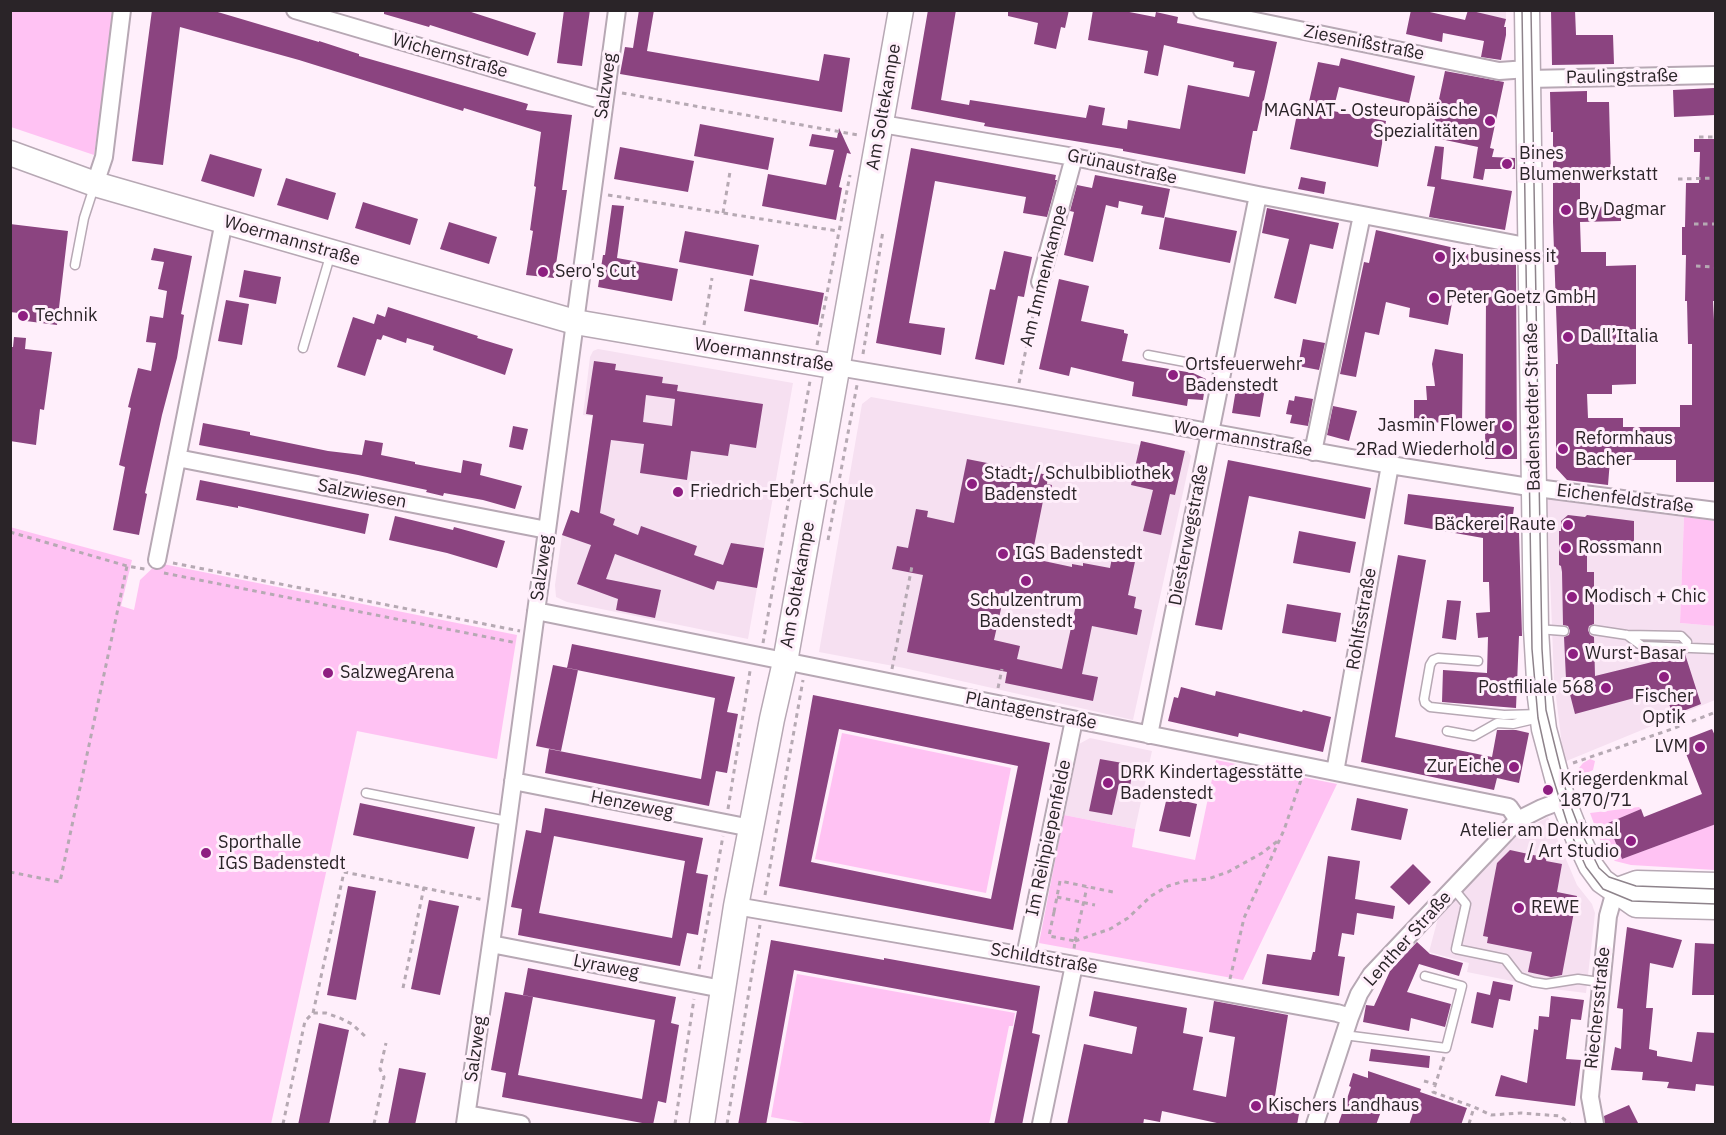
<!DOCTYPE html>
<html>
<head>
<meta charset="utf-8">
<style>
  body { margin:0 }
  #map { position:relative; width:1726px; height:1135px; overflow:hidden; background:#ffeffb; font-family:"IBM Plex Sans",sans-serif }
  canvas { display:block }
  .frame { position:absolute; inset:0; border:12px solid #2a2428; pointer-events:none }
</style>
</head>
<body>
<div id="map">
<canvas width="1726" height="1135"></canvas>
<div class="frame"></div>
</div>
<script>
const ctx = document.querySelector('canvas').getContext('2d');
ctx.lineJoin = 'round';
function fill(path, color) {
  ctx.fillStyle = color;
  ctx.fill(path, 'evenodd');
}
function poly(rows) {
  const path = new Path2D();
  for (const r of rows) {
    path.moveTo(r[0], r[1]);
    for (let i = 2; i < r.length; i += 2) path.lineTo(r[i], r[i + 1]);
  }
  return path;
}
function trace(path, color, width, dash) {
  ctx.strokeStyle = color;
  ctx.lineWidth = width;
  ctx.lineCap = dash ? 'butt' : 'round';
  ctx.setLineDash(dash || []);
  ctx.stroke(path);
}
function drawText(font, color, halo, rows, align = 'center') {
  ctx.font = font + ' "IBM Plex Sans",sans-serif';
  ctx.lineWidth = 6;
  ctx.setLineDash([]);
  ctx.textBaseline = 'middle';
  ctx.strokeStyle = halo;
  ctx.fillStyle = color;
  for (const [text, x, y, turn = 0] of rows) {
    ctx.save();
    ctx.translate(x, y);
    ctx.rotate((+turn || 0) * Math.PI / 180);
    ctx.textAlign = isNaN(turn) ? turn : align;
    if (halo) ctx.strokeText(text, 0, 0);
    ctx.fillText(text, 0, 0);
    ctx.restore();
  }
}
const built = poly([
  [1468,11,1506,11,1506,19],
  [598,349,793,383,748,639,567,602,556,597,555,585,562,535,571,510,579,513,593,416,583,415,590,357,593,351],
  [871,397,1140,445,1141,441,1188,451,1191,456,1133,720,904,668,819,652,862,404],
  [1547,498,1684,517,1680,623,1715,626,1715,700,1564,762,1554,680],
  [1090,738,1152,751,1135,829,1064,815,1079,744],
  [1548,817,1577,885,1592,904,1595,913,1586,993,1529,986,1522,983,1467,972,1469,963,1429,952,1438,918,1512,841,1526,829]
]);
const green = poly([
  [11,11,116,11,94,155,11,127],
  [1684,517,1715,521,1715,626,1680,623],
  [10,527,132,560,121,606,134,610,140,580,158,563,517,635,497,759,357,731,271,1124,11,1124],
  [842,733,1011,768,986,893,815,859],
  [1590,759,1595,761,1593,770,1580,776,1578,774,1579,768,1583,763],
  [1216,760,1337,784,1243,980,1039,943,1064,815,1135,829,1132,847,1195,860],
  [1639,807,1641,809,1608,823,1622,859,1715,824,1715,870,1631,865,1615,861,1608,854,1602,845,1590,813],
  [797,974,1015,1013,1013,1026,1009,1026,989,1124,810,1124,771,1117]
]);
const building = poly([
  [152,10,211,10,319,42,319,41,359,54,359,56,528,104,526,110,572,115,562,190,567,190,554,278,526,275,533,231,530,230,536,187,534,186,541,132,464,108,463,111,299,60,180,27,163,165,132,161],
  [384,10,465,10,536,33,528,56,430,25,429,27,384,14],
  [564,10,590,10,582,66,557,63],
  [639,10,654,10,647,51,819,81,824,54,850,58,842,112,620,74,625,47,633,48],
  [928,10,956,10,941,100,969,105,970,100,1086,118,1089,105,1105,108,1102,125,1127,129,1128,120,1180,129,1188,85,1249,97,1255,71,1233,67,1234,62,1164,45,1158,76,1144,73,1148,51,1088,40,1093,10,1119,10,1155,17,1156,12,1178,17,1177,23,1277,42,1257,131,1253,131,1245,174,1123,151,1123,149,984,126,985,123,911,109],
  [1008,10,1069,10,1065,28,1061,27,1056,49,1034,44,1038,23,1008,16],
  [1411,10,1421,10,1465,20,1468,10,1506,19,1504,27,1506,27,1506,35,1501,60,1481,57,1484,41,1443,33,1442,42,1406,34],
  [1551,10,1575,10,1576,35,1613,35,1614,64,1552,65],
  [1341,58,1415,76,1409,103,1339,87,1333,111,1386,121,1378,167,1290,149,1299,104,1308,106,1318,62,1339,66],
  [1445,71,1504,82,1490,148,1494,149,1492,157,1515,158,1515,169,1485,169,1483,180,1473,178,1478,147,1431,137],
  [1714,88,1715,115,1674,117,1673,90],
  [1587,91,1587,102,1609,102,1611,178,1580,180,1580,207,1621,206,1621,221,1580,222,1581,252,1606,252,1606,266,1636,265,1636,384,1612,385,1612,394,1587,394,1588,418,1623,418,1623,427,1680,427,1680,405,1692,405,1692,344,1688,344,1687,301,1685,301,1686,255,1682,255,1682,227,1685,227,1686,183,1699,183,1700,152,1694,152,1694,139,1716,139,1716,301,1713,301,1716,359,1715,482,1676,482,1676,460,1610,460,1608,485,1567,480,1556,468,1556,364,1558,364,1553,222,1553,132,1551,132,1550,92],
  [700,124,774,138,768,170,694,156],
  [839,128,851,154,847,153,839,187,842,188,836,220,762,206,768,174,826,185,834,150,809,146,812,134,837,138],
  [1435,146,1444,147,1441,179,1512,191,1505,230,1429,217,1435,187,1427,186],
  [620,147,694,161,688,192,614,179],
  [911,148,1056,175,1055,180,1057,180,1047,217,1023,213,1026,197,935,181,909,323,945,328,941,355,876,343],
  [210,154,262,169,254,197,201,181],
  [1095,175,1170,189,1164,218,1141,214,1143,206,1119,201,1118,208,1106,205,1093,262,1064,255,1074,212,1070,211,1077,185,1092,188],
  [1301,177,1326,182,1324,194,1298,189],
  [286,178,336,193,328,220,277,205],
  [363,202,418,219,410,245,355,228],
  [612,205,624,206,617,258,678,269,672,301,598,287,603,255,605,255],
  [1267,208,1339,223,1333,249,1310,244,1296,304,1274,298,1289,239,1262,233],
  [1165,217,1237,231,1230,263,1159,249],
  [449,222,497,237,489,264,440,249],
  [10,224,68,231,57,325,18,320,19,313,10,312],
  [1376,230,1459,249,1459,252,1516,265,1517,459,1485,459,1486,298,1454,292,1448,325,1409,317,1410,308,1386,302,1379,335,1365,332,1356,377,1340,374,1364,262,1369,263],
  [685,231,759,245,753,276,679,262],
  [154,248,192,256,181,314,184,315,177,358,162,415,145,493,147,494,139,535,113,530,125,467,119,465,131,408,128,407,138,368,151,371,156,343,146,342,150,316,163,318,167,291,158,289,164,262,151,260],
  [1004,251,1032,257,1024,297,1018,296,1004,365,975,359,990,289,995,290],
  [244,270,281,277,276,304,239,297],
  [750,279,824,293,818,325,744,311],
  [1059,279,1089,286,1081,321,1124,330,1124,333,1128,334,1122,361,1193,373,1206,379,1203,400,1188,399,1187,406,1132,396,1134,382,1071,367,1069,376,1039,369],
  [226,300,249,304,242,345,218,341],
  [388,307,478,336,477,338,513,349,505,375,433,350,434,346,407,338,406,343,383,335,381,340,377,339,365,376,337,367,353,317,374,324,377,314,385,317],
  [14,337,26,338,25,349,52,352,44,410,40,409,36,445,10,441,10,347,13,347],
  [1303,339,1325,343,1319,370,1298,366],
  [1435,349,1463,354,1462,423,1414,422,1414,400,1427,400,1426,386,1435,386,1432,364],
  [594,361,616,364,615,370,663,377,662,383,678,385,677,391,763,404,756,448,730,444,728,456,691,451,687,480,640,473,644,444,611,440,600,513,615,519,613,525,638,535,641,526,697,546,694,555,723,565,731,543,764,548,757,588,717,581,714,590,615,554,606,579,661,590,655,618,616,610,618,599,577,584,591,545,562,535,571,510,579,513,593,415,586,414],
  [646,395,675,399,672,426,643,422],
  [1237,383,1265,388,1260,417,1232,413],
  [1295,396,1313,399,1308,426,1290,423,1292,415,1286,414,1289,400,1294,401],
  [1333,406,1357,411,1349,441,1327,435],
  [203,423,250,432,250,435,328,451,362,455,365,440,383,443,381,455,415,462,415,464,461,473,463,460,482,464,480,475,522,486,515,509,483,500,444,493,443,496,426,492,427,490,358,475,199,445],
  [513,426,528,429,523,450,509,447],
  [1141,441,1185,451,1175,495,1170,494,1161,535,1143,531,1153,490,1131,485],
  [967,459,1048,475,1047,484,1052,485,1050,497,1044,496,1032,556,1039,557,1039,560,1072,567,1072,564,1083,566,1083,563,1110,568,1114,547,1137,552,1128,595,1136,597,1134,608,1142,610,1137,635,1092,626,1082,674,1098,677,1093,701,1005,683,1007,672,907,652,923,575,892,569,897,546,908,548,916,509,928,511,927,517,954,523],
  [1005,591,1076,605,1062,669,1017,659,1020,646,994,640],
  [1228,460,1371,488,1365,519,1249,496,1222,630,1195,625],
  [200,480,369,514,365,534,238,506,238,508,196,500],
  [1408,494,1514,507,1511,530,1519,532,1522,636,1519,636,1516,708,1442,702,1443,670,1487,673,1488,637,1478,638,1476,613,1490,612,1489,582,1483,582,1483,538,1404,524],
  [1568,515,1585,517,1587,515,1634,521,1634,543,1587,543,1587,572,1594,572,1594,624,1589,626,1588,630,1590,635,1594,637,1595,676,1685,654,1701,704,1673,715,1664,690,1575,714,1566,679,1564,637,1569,635,1570,631,1568,626,1563,625,1562,572,1561,566,1559,565,1559,531,1561,531,1561,521],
  [395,516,453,530,454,527,505,541,497,568,447,553,389,540],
  [1299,531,1356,542,1350,573,1293,563],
  [1398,555,1426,560,1395,737,1492,757,1497,730,1516,730,1529,733,1519,783,1497,778,1494,790,1361,762],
  [1447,600,1461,601,1456,640,1442,638],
  [1287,604,1341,613,1336,642,1282,633],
  [572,644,735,677,727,712,738,714,727,773,716,771,709,806,545,773,549,749,701,779,715,698,567,668],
  [553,665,578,670,561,751,536,746],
  [1181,687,1215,696,1216,691,1302,712,1303,710,1331,717,1323,752,1239,733,1238,737,1168,721,1174,697,1178,698],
  [813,695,1050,743,1013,930,779,886],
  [839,729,1018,766,991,899,811,862],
  [1712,729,1716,738,1716,824,1622,859,1608,823,1641,809,1644,817,1702,794,1681,741],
  [1100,759,1134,765,1130,786,1119,784,1112,815,1089,811],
  [1167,797,1197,804,1190,837,1159,831],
  [1357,798,1408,809,1401,840,1351,830],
  [360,803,475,827,468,859,353,835],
  [545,808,703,838,696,873,708,875,698,935,687,933,680,966,518,935,522,909,511,907,526,830,541,833],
  [554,836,685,861,672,938,539,913],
  [1510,850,1547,858,1546,861,1562,864,1557,892,1577,896,1562,975,1551,977,1528,972,1532,952,1487,943,1488,937,1483,936,1497,863],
  [1328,856,1360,861,1355,899,1395,906,1393,919,1357,913,1354,935,1342,933,1338,956,1345,957,1339,996,1262,984,1267,954,1311,960,1313,952,1315,952],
  [1413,864,1431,882,1409,905,1390,887],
  [348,886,376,891,356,1000,327,995],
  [429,900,459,906,440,995,411,989],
  [1627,927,1682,940,1673,968,1650,963,1646,1008,1653,1008,1649,1049,1657,1051,1657,1056,1692,1062,1697,1032,1716,1033,1716,1086,1696,1084,1695,1091,1667,1088,1669,1082,1642,1080,1643,1072,1611,1070,1615,1047,1621,1049,1623,1009,1617,1008],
  [771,940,884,960,884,958,1040,986,1032,1033,1040,1035,1022,1125,994,1125,1017,1011,794,970,766,1125,738,1125],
  [1417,942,1430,954,1463,963,1459,976,1419,964,1407,992,1451,1004,1445,1027,1411,1018,1409,1031,1363,1022,1366,1005,1374,1006,1390,971],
  [1695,943,1716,944,1716,995,1692,995],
  [528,968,676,997,671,1023,679,1025,666,1103,658,1101,653,1125,502,1097,506,1073,491,1070,505,992,533,997,518,1075,642,1099,655,1020,523,995],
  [1493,981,1513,985,1510,1001,1499,999,1493,1028,1471,1023,1477,992,1490,995],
  [1094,991,1187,1008,1183,1033,1203,1037,1193,1090,1226,1097,1235,1037,1209,1032,1214,1001,1288,1015,1275,1096,1277,1096,1276,1103,1300,1108,1297,1125,1226,1125,1162,1111,1160,1122,1144,1119,1143,1125,1067,1125,1084,1044,1132,1054,1137,1027,1089,1016],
  [1551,996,1584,1000,1581,1020,1571,1019,1566,1059,1581,1060,1575,1106,1495,1096,1501,1075,1527,1083,1534,1029,1538,1030,1539,1016,1549,1017],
  [319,1023,349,1030,329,1125,298,1125],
  [1371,1049,1430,1056,1429,1068,1369,1061],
  [399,1068,426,1073,415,1125,388,1125],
  [1368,1071,1421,1089,1420,1092,1467,1108,1461,1125,1409,1125,1415,1107,1386,1098,1376,1125,1338,1125,1351,1087,1349,1086,1353,1073,1368,1078],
  [1629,1105,1639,1125,1605,1125,1604,1116]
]);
const path = poly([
  [622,93,858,135],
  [1699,137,1716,137],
  [1678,179,1716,178],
  [608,195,838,231],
  [723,213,730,172],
  [1694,224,1716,224],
  [1696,266,1716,267],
  [704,325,712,278],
  [817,345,850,175],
  [863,354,883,231],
  [1019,383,1037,296],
  [10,532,127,566,145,569],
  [828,540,857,385],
  [173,563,520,631],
  [164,573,517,643],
  [763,643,810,381],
  [892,669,912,566],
  [998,688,1002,669],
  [1573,763,1672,729,1716,712],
  [728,809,750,671],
  [10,872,60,882,127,566],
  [765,895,803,680],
  [1057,897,1095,905],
  [1054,912,1060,881,1113,892],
  [1054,912,1049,936,1075,941,1074,949],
  [1075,941,1110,929,1128,918,1151,896,1168,886,1185,881,1208,879,1228,872,1262,853,1279,840],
  [1075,941,1087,887],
  [699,969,723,836],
  [1230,979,1244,918,1284,830,1301,780],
  [403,988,424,887],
  [313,1013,344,872,484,900],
  [1444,1057,1433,1092,1474,1107,1491,1115,1521,1113,1560,1116,1570,1124],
  [1424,1081,1436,1084],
  [283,1124,305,1021,313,1013,326,1013,340,1018,352,1024,368,1039],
  [374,1124,384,1077,380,1069,386,1043],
  [675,1124,694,999],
  [727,1124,760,925],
  [1469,1124,1474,1107]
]);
const lane = poly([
  [75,265,84,218,95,184],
  [303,348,331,253],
  [1148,355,1222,369],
  [1537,629,1564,631],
  [1594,630,1627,635,1681,636,1687,642],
  [1627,635,1642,646,1716,649],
  [1478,661,1438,658,1433,660,1430,665,1424,699,1425,703,1430,707,1504,715,1541,714],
  [1447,731,1474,736,1497,723,1513,724,1539,718],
  [366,793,507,821],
  [1453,888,1466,904,1456,949,1505,959,1519,977,1533,982,1546,984,1578,979,1600,982],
  [1344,1035,1446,1048,1462,986,1425,976]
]);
const street = poly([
  [295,10,604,101],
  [1202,10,1499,71,1528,69],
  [1528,79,1716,75],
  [882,124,1074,157,1258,195,1531,247],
  [95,184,104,157,122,10],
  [1040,282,1074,157],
  [838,367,1016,397,1390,465,1529,487,1716,511],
  [1313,452,1362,215],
  [177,458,547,530],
  [157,560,224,221],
  [536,611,1509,807,1518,820],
  [1149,735,1258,195],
  [1335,772,1390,465],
  [513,781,751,828],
  [736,906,1025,956,1337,1013,1350,1017],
  [491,944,722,989],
  [1025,956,1074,720],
  [467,1114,521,1124],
  [465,1124,497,902,617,10],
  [1041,1124,1074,965],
  [1315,1124,1350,1017,1359,994,1371,975,1518,820,1542,808,1563,800],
  [1595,1124,1590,1097,1608,916,1615,891]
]);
const secondary = poly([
  [1527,10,1536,629,1540,697,1544,729,1563,800,1578,838,1591,866,1602,881,1636,905,1716,907],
  [10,153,95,184,575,322,838,367],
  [1615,891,1637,883,1716,885],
  [702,1124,736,906,772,719,785,662,901,10]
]);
const tram = poly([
  [1522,10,1532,649,1538,718,1547,759,1569,829,1586,867,1603,889,1632,901,1716,904],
  [1531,10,1542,649,1546,710,1568,799,1580,830,1599,868,1609,877,1636,886,1716,889]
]);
const markers = [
  [1490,121,6,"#8e1e81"],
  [1507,164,6,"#8e1e81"],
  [1566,210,6,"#8e1e81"],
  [1440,257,6,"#8e1e81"],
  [543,272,6,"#8e1e81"],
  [1434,298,6,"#8e1e81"],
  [23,316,6,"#8e1e81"],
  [1568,337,6,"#8e1e81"],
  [1173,375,6,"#8e1e81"],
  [1507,426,6,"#8e1e81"],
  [1563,449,6,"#8e1e81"],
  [1507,450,6,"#8e1e81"],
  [972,484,6,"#8e1e81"],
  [678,492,6,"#8e1e81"],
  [1568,525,6,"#8e1e81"],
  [1566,548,6,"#8e1e81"],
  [1003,554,6,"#8e1e81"],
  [1026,581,6,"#8e1e81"],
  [1572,597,6,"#8e1e81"],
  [1573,654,6,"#8e1e81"],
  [328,673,6,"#8e1e81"],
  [1664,677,6,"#8e1e81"],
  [1606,688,6,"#8e1e81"],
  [1700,747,6,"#8e1e81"],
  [1514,767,6,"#8e1e81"],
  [1108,783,6,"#8e1e81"],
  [1548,790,6,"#8e1e81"],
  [1631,841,6,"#8e1e81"],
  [206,853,6,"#8e1e81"],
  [1519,908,6,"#8e1e81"],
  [1256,1106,6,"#8e1e81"]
];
const streetNames = [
  ["Ziesenißstraße",1364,43,11],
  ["Wichernstraße",450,56,16],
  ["Paulingstraße",1622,77,-1],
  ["Salzweg",606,86,-82],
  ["Am Soltekampe",884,107,-80],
  ["Grünaustraße",1122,167,12],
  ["Woermannstraße",292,241,16],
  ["Am Immenkampe",1044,276,-76],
  ["Woermannstraße",764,355,9],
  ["Badenstedter Straße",1533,407,-91],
  ["Woermannstraße",1243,439,10],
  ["Salzwiesen",362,494,11],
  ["Eichenfeldstraße",1625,499,7],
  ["Diesterwegstraße",1189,535,-79],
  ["Salzweg",542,568,-82],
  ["Am Soltekampe",798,585,-80],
  ["Rohlfsstraße",1362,619,-80],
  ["Plantagenstraße",1031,711,11],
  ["Henzeweg",632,805,11],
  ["Im Reihpiepenfelde",1049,838,-78],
  ["Lenther Straße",1408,939,-48],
  ["Schildtstraße",1044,959,10],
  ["Lyraweg",606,967,11],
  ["Riechersstraße",1598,1008,-84],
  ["Salzweg",476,1049,-82]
];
const poiNames = [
  ["MAGNAT - Osteuropäische",1478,111,"right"],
  ["Spezialitäten",1478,132,"right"],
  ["Bines",1519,154],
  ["Blumenwerkstatt",1519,175],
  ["By Dagmar",1578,210],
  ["jx business it",1452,257],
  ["Sero's Cut",555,272],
  ["Peter Goetz GmbH",1446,298],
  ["Technik",35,316],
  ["Dall’Italia",1580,337],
  ["Ortsfeuerwehr",1185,365],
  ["Badenstedt",1185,386],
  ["Jasmin Flower",1495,426,"right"],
  ["Reformhaus",1575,439],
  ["Bacher",1575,460],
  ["2Rad Wiederhold",1495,450,"right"],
  ["Stadt-/ Schulbibliothek",984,474],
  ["Badenstedt",984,495],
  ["Friedrich-Ebert-Schule",690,492],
  ["Bäckerei Raute",1556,525,"right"],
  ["Rossmann",1578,548],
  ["IGS Badenstedt",1015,554],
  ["Modisch + Chic",1584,597],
  ["Schulzentrum",1026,601,"center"],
  ["Badenstedt",1026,622,"center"],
  ["Wurst-Basar",1585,654],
  ["SalzwegArena",340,673],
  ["Postfiliale 568",1594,688,"right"],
  ["Fischer",1664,697,"center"],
  ["Optik",1664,718,"center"],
  ["LVM",1688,747,"right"],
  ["Zur Eiche",1502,767,"right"],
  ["DRK Kindertagesstätte",1120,773],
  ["Badenstedt",1120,794],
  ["Kriegerdenkmal",1560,780],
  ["1870/71",1560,801],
  ["Atelier am Denkmal",1619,831,"right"],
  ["/ Art Studio",1619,852,"right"],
  ["Sporthalle",218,843],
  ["IGS Badenstedt",218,864],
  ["REWE",1531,908],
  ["Kischers Landhaus",1268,1106]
];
fill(built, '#f6e0f1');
fill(green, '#ffc2f3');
fill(building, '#8b4480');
trace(lane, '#b7a8b4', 11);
trace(street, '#b7a8b4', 20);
trace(secondary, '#b7a8b4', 27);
trace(path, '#b6a9b3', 3, [4.5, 4.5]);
trace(lane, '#fff', 8);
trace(street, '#fff', 16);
trace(secondary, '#fff', 24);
trace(tram, '#8e838b', 1.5);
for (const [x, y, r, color] of markers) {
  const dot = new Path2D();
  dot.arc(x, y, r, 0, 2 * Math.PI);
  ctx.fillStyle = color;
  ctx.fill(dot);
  trace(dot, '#ffeffb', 2);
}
drawText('18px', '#2a2428', '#ffeffb', streetNames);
drawText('18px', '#2a2428', '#ffeffb', poiNames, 'left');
</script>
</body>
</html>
